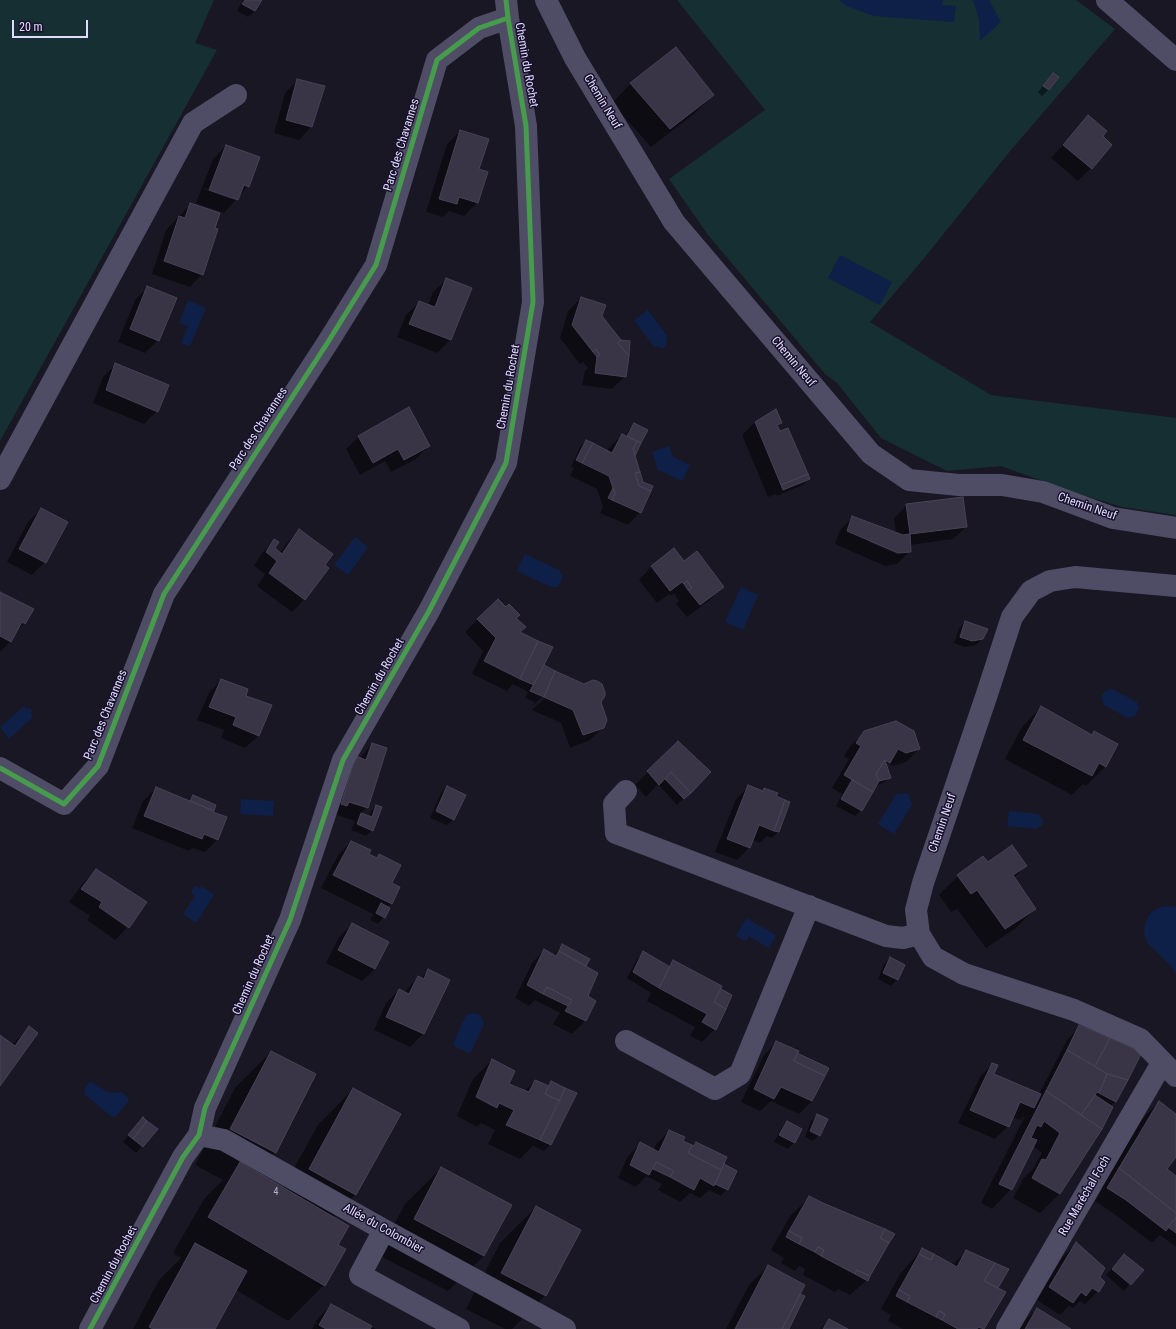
<!DOCTYPE html>
<html>
<head>
<meta charset="utf-8">
<style>
  body { margin:0 }
  #map { position:relative; width:1176px; height:1329px; overflow:hidden; background:#1a1724; font-family:"Roboto Condensed",sans-serif }
  canvas { display:block }
  .scale { position:absolute; left:12px; top:20px; width:76px; height:18px; box-sizing:border-box; border:2px solid #e1daff; border-top:0; padding-left:5px; font-size:12px; line-height:14px; white-space:nowrap; color:#e1daff; -webkit-text-stroke:3px #17112a; paint-order:stroke }
</style>
</head>
<body>
<div id="map">
<canvas width="1176" height="1329"></canvas>
<div class="scale">20 m</div>
</div>
<script>
const ctx = document.querySelector('canvas').getContext('2d');
ctx.lineJoin = 'round';
function fill(path, color) {
  ctx.fillStyle = color;
  ctx.fill(path, 'evenodd');
}
function poly(rows) {
  const path = new Path2D();
  for (const r of rows) {
    path.moveTo(r[0], r[1]);
    for (let i = 2; i < r.length; i += 2) path.lineTo(r[i], r[i + 1]);
  }
  return path;
}
function trace(path, color, width, dash) {
  ctx.strokeStyle = color;
  ctx.lineWidth = width;
  ctx.lineCap = dash ? 'butt' : 'round';
  ctx.setLineDash(dash || []);
  ctx.stroke(path);
}
function drawText(font, color, halo, rows, align = 'center') {
  ctx.font = font + ' "Roboto Condensed",sans-serif';
  ctx.lineWidth = 3;
  ctx.setLineDash([]);
  ctx.textBaseline = 'middle';
  ctx.strokeStyle = halo;
  ctx.fillStyle = color;
  for (const [text, x, y, turn = 0] of rows) {
    ctx.save();
    ctx.translate(x, y);
    ctx.rotate((+turn || 0) * Math.PI / 180);
    ctx.textAlign = isNaN(turn) ? turn : align;
    if (halo) ctx.strokeText(text, 0, 0);
    ctx.fillText(text, 0, 0);
    ctx.restore();
  }
}
const green = poly([
  [0,0,214,0,195,43,217,50,0,441],
  [677,0,1076,0,1115,29,1011,150,925,257,870,322,991,395,1176,418,1176,515,1122,507,1076,493,1001,466,947,471,881,438,837,383,825,374,708,235,669,179,765,110]
]);
const water = poly([
  [839,0,943,0,942,5,956,6,954,22,874,16,846,6],
  [972,0,989,0,1001,22,980,41,979,20,974,3],
  [840,255,892,282,880,305,828,278],
  [188,300,206,308,190,346,181,343,188,326,179,323],
  [648,310,668,337,666,339,667,344,664,348,660,348,657,346,654,347,634,320],
  [669,446,673,457,690,465,682,481,658,470,652,452],
  [355,537,368,547,348,575,334,565],
  [525,554,559,570,563,576,558,587,551,587,517,571],
  [741,587,758,595,743,630,725,622],
  [1112,689,1137,702,1139,709,1135,716,1128,718,1104,705,1101,698,1105,691],
  [24,706,26,709,29,708,32,710,31,714,33,717,9,739,0,727],
  [897,793,901,795,905,793,908,794,910,798,910,801,913,803,894,834,878,824],
  [241,799,274,801,273,816,240,814],
  [1009,811,1039,814,1039,816,1042,818,1043,823,1042,825,1038,827,1038,829,1007,826],
  [195,886,200,889,202,886,214,895,196,923,183,914,195,896,191,892],
  [1168,906,1176,907,1176,975,1171,966,1148,944,1145,937,1144,932,1145,925,1149,915,1154,910,1161,907],
  [746,918,776,935,769,948,749,936,746,941,736,936],
  [471,1013,479,1014,483,1020,484,1024,471,1052,468,1053,454,1046,453,1044,466,1015],
  [89,1082,93,1083,108,1092,113,1093,122,1092,128,1098,129,1101,116,1116,112,1117,84,1094,85,1088]
]);
const shadow = poly([
  [243,0,261,0,255,11,248,17,237,11],
  [1053,74,1049,89,1042,96,1038,92],
  [298,80,311,127,299,140,274,133,285,93],
  [631,83,713,95,694,114,651,147,612,103],
  [1088,117,1101,137,1091,168,1078,181,1051,158],
  [460,131,478,170,487,173,477,203,464,216,449,211,443,217,426,212,447,144],
  [226,146,248,186,224,213,196,203,213,159],
  [204,188,233,198,231,199,204,189],
  [190,205,202,274,190,287,152,274,166,230],
  [446,280,471,289,450,340,437,353,397,337,406,315,419,302,428,305,433,292],
  [147,287,158,340,145,353,118,342,135,300],
  [581,298,625,376,612,389,582,385,585,371,588,368,583,362,580,364,560,338,568,311],
  [115,365,157,411,144,424,93,403,103,377],
  [755,422,781,423,777,427,809,479,803,485,777,496,776,494,768,497,742,435],
  [634,424,647,430,635,456,640,512,628,525,600,513,603,507,597,489,570,476,574,468,571,467,580,447,586,441,607,451,609,448,622,435,625,436,628,431],
  [359,436,429,446,416,459,391,472,385,461,360,475,346,449],
  [907,505,966,527,953,539,910,545,910,551,897,564,885,566,835,544,840,530,853,517,896,534,894,518],
  [870,540,898,552,898,554,869,542],
  [41,509,67,523,45,562,32,575,7,562,28,522],
  [299,530,324,565,328,568,304,600,292,612,257,586,265,574,254,566,262,553,274,540,273,549,280,553,287,543],
  [674,550,684,562,722,587,710,600,687,617,676,604,679,601,674,593,671,596,669,594,657,603,639,580,651,567],
  [0,593,25,623,15,632,10,642,0,652],
  [515,618,519,633,542,665,600,702,603,727,590,740,570,748,561,723,532,710,546,696,543,696,533,706,535,702,525,698,528,692,513,684,507,691,472,674,483,651,465,632,478,619],
  [965,622,983,638,976,645,965,647,954,643,959,628],
  [221,680,244,697,258,736,245,748,221,738,224,730,197,720,209,693],
  [1041,707,1091,735,1094,732,1117,744,1105,767,1086,786,1083,784,1072,795,1005,759,1022,727],
  [865,732,919,749,906,762,893,766,888,763,886,766,890,777,883,783,875,786,861,810,855,816,836,806,842,794,832,788,849,759,844,756,851,745],
  [678,742,690,792,677,805,658,784,646,797,635,785],
  [372,744,367,807,360,814,369,817,370,813,376,806,372,830,366,836,351,830,355,821,337,815,334,818,343,770,359,759],
  [749,786,762,791,764,789,775,797,778,832,772,838,767,836,760,843,752,840,749,848,737,860,715,852,736,799],
  [447,787,454,819,447,825,430,818,441,793],
  [156,788,188,801,193,796,215,805,212,812,217,840,205,852,192,848,189,851,132,828,143,801],
  [351,842,368,855,375,859,379,855,391,883,399,887,391,904,387,908,384,917,378,924,370,920,373,914,321,888,338,855],
  [987,863,1026,866,1014,878,1035,909,1016,928,986,948,957,909,951,912,939,895,958,876],
  [96,870,128,927,115,940,87,920,90,916,69,902,83,883],
  [352,924,375,969,362,981,326,963,339,937],
  [562,945,589,959,585,967,587,996,595,1001,585,1021,572,1034,553,1024,560,1013,535,1000,529,1006,515,998,532,963,544,950,554,955],
  [644,952,668,967,674,962,731,996,715,1029,702,1042,690,1036,695,1027,647,1001,651,993,627,978,637,959],
  [890,958,897,980,891,986,878,979,884,964],
  [428,971,448,980,423,1034,410,1047,374,1030,386,1003,399,990,404,993,418,977,421,978],
  [1080,1027,1141,1053,1115,1102,1110,1106,1100,1130,1059,1194,1040,1213,1013,1198,1023,1179,1033,1169,1042,1153,1033,1146,1011,1189,992,1209,981,1203,1025,1116,1020,1120,1013,1117,1008,1126,995,1139,958,1123,980,1077,992,1064,993,1075,1039,1094,1067,1040],
  [29,1028,0,1084,0,1036,12,1045],
  [777,1042,796,1054,827,1068,812,1101,799,1114,771,1101,760,1111,741,1102,764,1055],
  [271,1052,275,1152,255,1172,283,1188,318,1125,353,1089,399,1114,355,1195,333,1217,337,1245,324,1285,288,1321,236,1290,214,1329,133,1329,159,1280,181,1258,173,1253,204,1199,223,1180,195,1165,235,1088],
  [492,1060,508,1084,524,1091,535,1081,547,1086,551,1082,575,1094,550,1145,544,1151,533,1146,520,1159,488,1144,495,1130,481,1123,477,1127,457,1116,473,1079],
  [1159,1102,1176,1116,1176,1156,1166,1170,1176,1178,1176,1247,1160,1235,1152,1243,1113,1213,1095,1201,1102,1189,1101,1188,1140,1121],
  [817,1115,819,1135,813,1141,805,1137,811,1121],
  [787,1122,801,1130,794,1143,788,1149,774,1142,781,1129],
  [137,1124,157,1129,136,1153,123,1142],
  [669,1131,681,1142,693,1147,696,1143,723,1165,736,1171,727,1189,721,1196,709,1190,700,1198,690,1193,680,1202,658,1190,662,1184,646,1176,636,1187,618,1178,628,1156,641,1143,654,1150,656,1144],
  [441,1168,484,1256,448,1291,378,1255,405,1204],
  [810,1197,867,1280,850,1295,838,1289,835,1292,803,1275,805,1269,799,1266,795,1271,781,1263,784,1258,771,1250,790,1216],
  [536,1207,545,1296,512,1329,505,1329,466,1309,500,1243],
  [1076,1244,1098,1277,1098,1291,1085,1304,1080,1301,1073,1308,1069,1306,1060,1315,1037,1300,1063,1256],
  [922,1249,952,1265,966,1252,997,1288,1004,1292,983,1329,903,1329,888,1321,891,1315,881,1309,900,1274],
  [1124,1255,1142,1270,1124,1291,1106,1275],
  [768,1266,788,1329,726,1329,749,1285],
  [331,1305,376,1329,312,1329,318,1318],
  [1037,1309,1069,1329,1020,1329,1024,1322],
  [829,1320,846,1329,820,1329]
]);
const building = poly([
  [245,0,262,0,255,11,242,4,245,0],
  [676,47,714,95,670,129,630,83,676,47],
  [1053,73,1059,77,1049,90,1043,86,1053,73],
  [297,79,325,86,312,127,286,120,297,79],
  [1088,115,1107,131,1103,136,1112,145,1092,169,1063,145,1088,115],
  [460,130,489,139,479,169,488,172,478,203,459,197,457,204,439,199,460,130],
  [226,145,260,157,249,187,244,185,238,200,209,190,226,145],
  [190,203,220,213,215,228,218,229,203,275,164,261,179,216,185,218,190,203],
  [446,278,472,288,451,340,409,324,419,301,435,307,446,278],
  [147,286,177,298,159,341,130,329,147,286],
  [581,297,606,305,602,316,621,340,618,343,629,356,626,377,595,373,597,357,600,355,596,349,593,352,572,325,581,297],
  [621,340,630,341,629,356,618,343,621,340],
  [596,349,600,355,597,357,593,352,596,349],
  [115,363,169,385,158,412,106,390,115,363],
  [409,407,430,446,404,460,398,449,373,463,358,436,409,407],
  [776,409,782,423,777,425,780,431,788,428,808,474,781,485,755,422,776,409],
  [634,423,648,430,641,443,627,436,634,423],
  [622,434,637,441,633,449,640,472,635,473,639,486,651,491,641,513,612,500,615,494,609,476,582,463,593,443,612,453,622,434],
  [586,440,593,443,582,463,576,460,586,440],
  [637,441,641,443,635,456,633,449,637,441],
  [640,472,643,482,653,486,651,491,639,486,635,473,640,472],
  [808,474,810,479,783,490,781,485,808,474],
  [613,488,615,494,612,500,608,498,613,488],
  [963,497,967,527,910,534,906,504,963,497],
  [41,508,68,522,46,563,19,549,41,508],
  [852,516,903,535,910,534,911,552,898,553,847,531,852,516],
  [299,529,333,554,325,565,329,568,305,600,269,573,277,561,266,552,274,539,279,542,275,548,282,554,299,529],
  [674,548,684,561,697,551,724,587,700,605,688,590,692,588,687,581,684,584,682,582,670,591,651,566,674,548],
  [687,581,692,588,688,590,684,584,687,581],
  [0,592,34,609,25,624,22,622,11,642,0,636,0,592],
  [498,599,506,607,509,604,520,615,516,618,526,627,520,632,538,641,520,679,484,661,496,638,477,619,498,599],
  [965,621,988,629,983,639,972,641,960,637,965,621],
  [538,641,553,647,534,685,520,679,538,641],
  [544,665,555,671,544,697,530,691,544,665],
  [555,671,584,684,593,680,597,681,602,684,605,692,605,696,601,702,607,720,604,728,583,735,573,710,544,697,555,671],
  [221,679,248,689,246,696,272,705,259,736,233,725,236,717,209,707,221,679],
  [1041,706,1092,735,1094,731,1118,744,1106,767,1099,763,1092,776,1023,740,1041,706],
  [896,721,914,731,920,749,906,753,898,749,890,763,885,760,876,774,879,781,873,792,844,775,861,746,856,743,864,731,896,721],
  [678,741,711,772,691,793,671,772,659,785,647,771,678,741],
  [372,743,387,748,368,808,349,802,347,806,341,804,356,756,366,760,372,743],
  [885,760,891,778,879,781,876,774,885,760],
  [671,772,691,793,684,799,665,779,671,772],
  [852,780,873,792,862,811,841,799,852,780],
  [748,785,763,791,764,788,778,793,776,796,785,800,774,831,759,825,750,848,727,839,748,785],
  [447,786,466,795,454,820,436,811,447,786],
  [156,787,214,811,213,812,227,817,218,840,204,834,202,839,144,816,156,787],
  [193,795,216,805,214,811,190,801,193,795],
  [785,800,790,802,779,832,774,831,785,800],
  [376,805,382,807,373,831,357,824,361,813,372,817,376,805],
  [351,841,371,850,369,854,377,858,379,854,401,865,392,883,400,887,392,904,333,875,351,841],
  [1012,845,1027,866,1013,875,1036,909,1005,929,977,890,971,894,957,875,983,856,988,862,1012,845],
  [96,869,147,902,129,928,99,907,102,902,81,889,96,869],
  [381,903,390,908,385,918,376,913,381,903],
  [352,923,389,942,375,969,338,950,352,923],
  [562,944,590,959,586,966,559,951,562,944],
  [544,949,556,956,559,951,598,973,588,996,596,1001,586,1021,565,1011,572,1000,547,987,543,994,527,985,544,949],
  [643,951,670,967,659,988,633,972,643,951],
  [890,957,905,965,898,980,883,973,890,957],
  [673,960,722,986,714,1002,726,1009,716,1030,702,1022,707,1014,659,988,673,960],
  [428,969,450,980,424,1034,386,1017,399,989,409,994,418,976,424,979,428,969],
  [547,987,572,1000,568,1006,543,994,547,987],
  [721,989,732,995,726,1009,714,1002,721,989],
  [1079,1025,1110,1038,1095,1066,1067,1050,1079,1025],
  [29,1026,38,1033,0,1086,0,1035,15,1046,29,1026],
  [1110,1038,1142,1052,1128,1080,1107,1074,1095,1066,1110,1038],
  [776,1041,799,1051,794,1061,825,1076,812,1101,781,1087,774,1099,754,1089,776,1041],
  [1067,1050,1107,1074,1099,1093,1097,1092,1081,1115,1046,1091,1067,1050],
  [271,1051,316,1074,276,1153,230,1129,271,1051],
  [797,1053,829,1068,825,1076,794,1061,797,1053],
  [492,1059,515,1071,509,1084,529,1092,535,1080,549,1086,545,1094,560,1101,540,1140,506,1125,514,1110,499,1103,497,1108,476,1097,492,1059],
  [992,1063,998,1065,994,1074,1041,1094,1034,1108,1020,1102,1009,1127,970,1110,992,1063],
  [1107,1074,1128,1080,1116,1102,1099,1093,1107,1074],
  [551,1081,565,1088,560,1101,545,1094,551,1081],
  [353,1088,401,1114,356,1195,309,1169,353,1088],
  [565,1088,577,1093,551,1145,540,1140,565,1088],
  [1046,1091,1102,1129,1060,1194,1032,1178,1042,1159,1046,1160,1060,1133,1044,1121,1041,1127,1037,1125,1031,1138,1037,1140,1012,1190,999,1184,1046,1091],
  [1095,1095,1113,1107,1102,1129,1081,1115,1095,1095],
  [1159,1101,1176,1114,1176,1157,1167,1169,1176,1176,1176,1213,1119,1168,1159,1101],
  [817,1114,828,1119,820,1136,810,1131,817,1114],
  [143,1117,147,1121,133,1139,128,1135,143,1117],
  [147,1121,158,1129,143,1147,133,1139,147,1121],
  [787,1121,802,1129,795,1143,779,1135,787,1121],
  [669,1130,685,1137,683,1141,692,1145,688,1153,721,1170,714,1186,700,1178,694,1190,670,1177,674,1171,656,1162,649,1175,630,1165,640,1142,659,1152,669,1130],
  [696,1142,727,1157,721,1170,688,1153,692,1145,694,1146,696,1142],
  [240,1162,349,1226,338,1245,346,1249,325,1286,208,1217,240,1162],
  [656,1162,674,1171,670,1177,653,1169,656,1162],
  [724,1164,737,1171,728,1190,715,1184,724,1164],
  [441,1167,512,1205,484,1256,414,1219,441,1167],
  [1119,1168,1176,1213,1176,1217,1166,1231,1126,1200,1107,1188,1119,1168],
  [809,1196,823,1203,885,1229,880,1238,889,1243,870,1276,857,1270,855,1274,821,1256,824,1250,818,1247,815,1252,799,1244,802,1238,789,1231,809,1196],
  [536,1206,581,1230,546,1296,501,1273,536,1206],
  [1176,1217,1176,1233,1168,1227,1176,1217],
  [885,1229,895,1234,889,1243,880,1238,885,1229],
  [789,1231,802,1238,799,1244,786,1237,789,1231],
  [1076,1242,1105,1268,1100,1277,1105,1282,1099,1292,1092,1288,1086,1296,1081,1292,1073,1303,1049,1287,1076,1242],
  [195,1243,247,1271,215,1329,153,1329,149,1327,195,1243],
  [818,1247,824,1250,821,1256,815,1252,818,1247],
  [922,1248,934,1254,931,1260,919,1254,922,1248],
  [966,1250,995,1263,984,1281,1006,1292,984,1329,978,1327,977,1329,958,1329,942,1320,945,1314,939,1311,936,1317,907,1302,910,1296,899,1290,919,1254,931,1260,934,1254,957,1267,966,1250],
  [1124,1254,1144,1270,1131,1285,1112,1269,1124,1254],
  [995,1263,1009,1269,998,1288,984,1281,995,1263],
  [768,1265,805,1285,782,1329,735,1329,768,1265],
  [857,1270,870,1276,868,1281,855,1274,857,1270],
  [899,1290,910,1296,907,1302,896,1296,899,1290],
  [800,1294,805,1296,789,1329,782,1329,800,1294],
  [331,1304,372,1326,370,1329,326,1329,319,1325,331,1304],
  [1037,1308,1071,1329,1025,1329,1037,1308],
  [939,1311,945,1314,942,1320,936,1317,939,1311],
  [829,1319,848,1329,823,1329,829,1319]
]);
const minor = poly([
  [546,0,575,58,674,222,871,454,909,480,959,485,1002,485,1043,492,1113,518,1176,528],
  [1107,0,1176,60],
  [0,479,193,123,236,95],
  [1176,586,1075,577,1050,581,1031,591,1012,617,987,694,923,883,916,910,919,934,933,957,964,974,1074,1010,1140,1039,1176,1076],
  [0,768,64,804,98,766,164,594,328,342,376,265,437,60,479,28,508,18],
  [626,791,614,804,616,833,886,936,903,938,919,934],
  [626,1041,715,1089,740,1074,809,906],
  [199,1135,224,1140,384,1230,565,1329],
  [384,1230,360,1275,459,1329],
  [90,1329,183,1157,199,1135,205,1108,290,920,343,760,429,611,506,463,533,302,526,126,508,18,506,0],
  [1007,1329,1162,1063]
]);
const cycleway = poly([
  [0,768,64,804,98,766,164,594,328,342,376,265,437,60,479,28,508,18],
  [90,1329,183,1157,199,1135,205,1108,290,920,343,760,429,611,506,463,533,302,526,126,508,18,506,0]
]);
const numberNames = [
  ["4",276,1192]
];
const streetNames = [
  ["Chemin du Rochet",526,65,80],
  ["Chemin Neuf",602,102,59],
  ["Parc des Chavannes",402,145,-73],
  ["Chemin Neuf",793,362,50],
  ["Chemin du Rochet",509,387,-80],
  ["Parc des Chavannes",259,429,-57],
  ["Chemin Neuf",1087,507,19],
  ["Chemin du Rochet",380,677,-60],
  ["Parc des Chavannes",106,715,-68],
  ["Chemin Neuf",943,823,-71],
  ["Chemin du Rochet",254,975,-66],
  ["Rue Maréchal Foch",1085,1196,-60],
  ["Allée du Colombier",383,1229,29],
  ["Chemin du Rochet",114,1265,-62]
];
fill(green, '#152f32');
fill(water, '#0e2048');
fill(shadow, '#0007');
fill(building, '#393546');
trace(building, '#474257', 1);
trace(minor, '#4f4c65', 22);
trace(cycleway, '#469c4c', 5);
drawText('10px', '#b7b1d1', null, numberNames);
drawText('12px', '#e1daff', '#17112a', streetNames);
</script>
</body>
</html>
